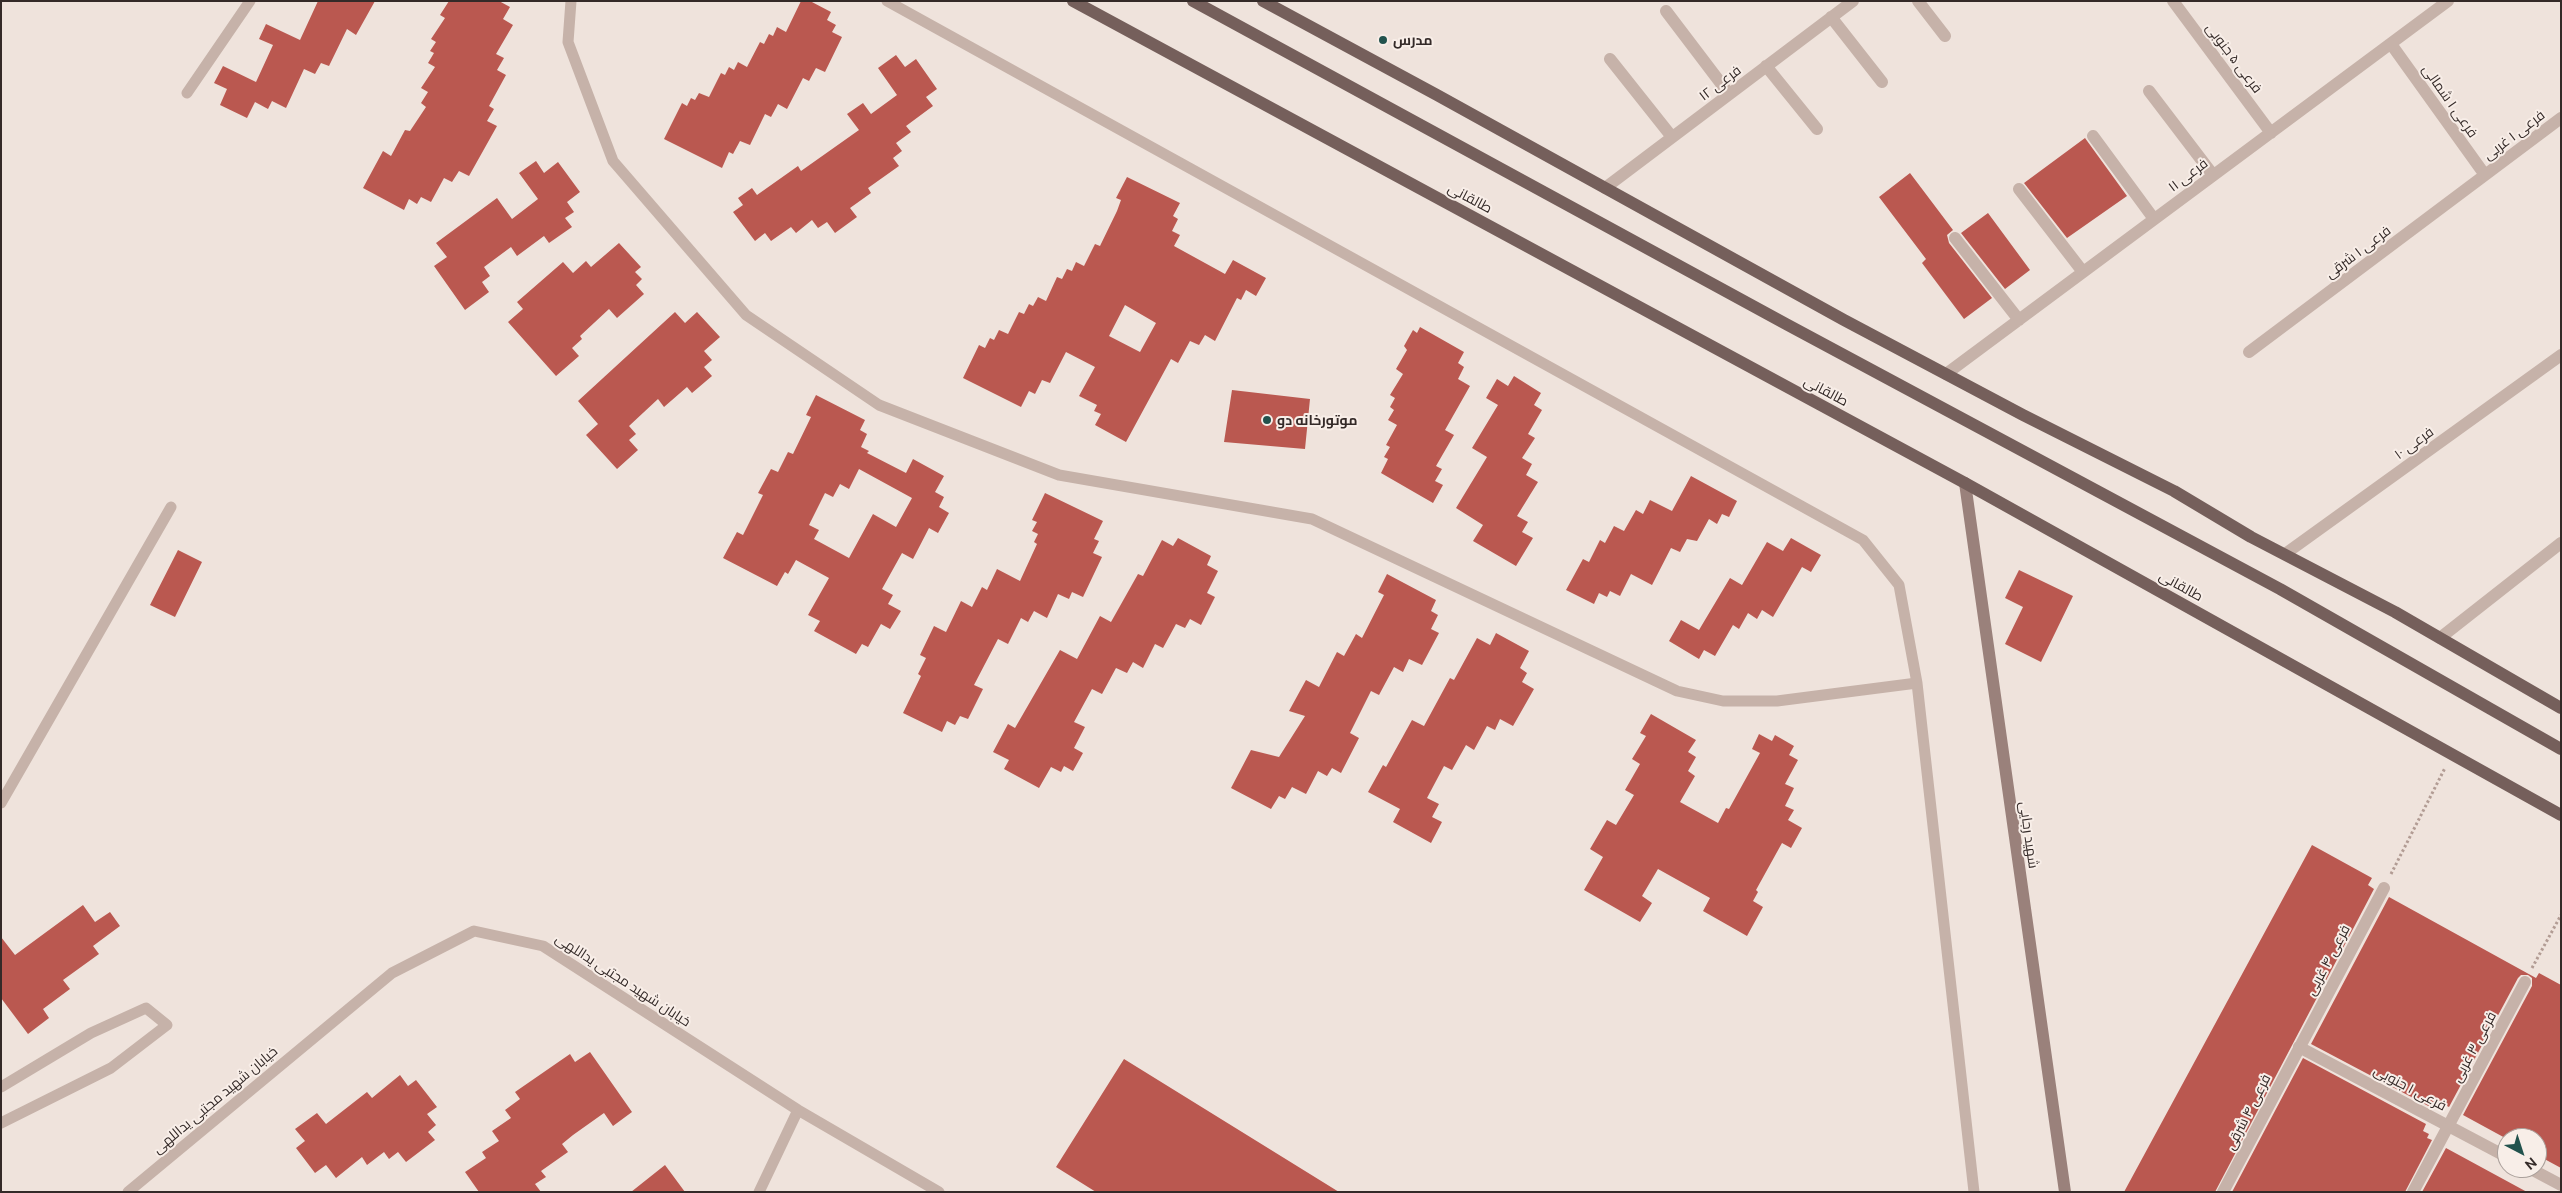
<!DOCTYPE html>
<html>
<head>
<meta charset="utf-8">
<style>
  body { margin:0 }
  #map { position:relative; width:2562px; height:1193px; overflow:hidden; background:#efe3dc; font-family:Ubuntu,sans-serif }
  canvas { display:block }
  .frame { position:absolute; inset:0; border:2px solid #342a28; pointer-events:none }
  .north { position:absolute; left:2497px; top:1128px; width:50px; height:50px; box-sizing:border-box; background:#f8eee8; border:1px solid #aaa09b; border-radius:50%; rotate:140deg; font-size:14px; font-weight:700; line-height:20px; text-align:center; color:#342a28 }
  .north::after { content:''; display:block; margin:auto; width:18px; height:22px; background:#22524d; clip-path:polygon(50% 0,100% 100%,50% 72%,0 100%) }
</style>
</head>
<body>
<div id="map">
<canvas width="2562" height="1193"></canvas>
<div class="frame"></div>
<div class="north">N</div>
</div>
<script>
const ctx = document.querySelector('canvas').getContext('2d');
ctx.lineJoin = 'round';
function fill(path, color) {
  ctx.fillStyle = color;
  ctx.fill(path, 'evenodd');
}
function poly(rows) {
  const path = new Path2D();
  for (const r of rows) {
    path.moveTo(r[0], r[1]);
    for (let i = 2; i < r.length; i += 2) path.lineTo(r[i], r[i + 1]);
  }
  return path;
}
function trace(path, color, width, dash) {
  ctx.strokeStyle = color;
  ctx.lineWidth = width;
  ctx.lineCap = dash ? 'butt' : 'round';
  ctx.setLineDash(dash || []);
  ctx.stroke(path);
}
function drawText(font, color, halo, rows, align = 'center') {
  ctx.font = font + ' Ubuntu,Cairo,sans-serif';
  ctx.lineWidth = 4;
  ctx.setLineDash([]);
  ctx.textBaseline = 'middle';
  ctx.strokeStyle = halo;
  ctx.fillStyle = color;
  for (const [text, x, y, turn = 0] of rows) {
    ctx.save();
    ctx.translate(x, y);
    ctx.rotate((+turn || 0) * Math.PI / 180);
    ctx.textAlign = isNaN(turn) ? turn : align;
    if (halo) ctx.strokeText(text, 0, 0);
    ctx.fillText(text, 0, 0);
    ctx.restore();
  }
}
const building = poly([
  [318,1,375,1,356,35,347,29,329,66,321,63,315,74,304,69,286,108,272,101,268,109,255,102,247,118,220,105,227,89,214,83,223,66,256,82,273,45,259,39,266,24,300,40],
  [449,1,499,1,510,7,503,19,513,25,496,54,504,58,497,70,506,75,489,106,494,109,487,121,497,126,469,176,459,171,452,182,444,178,431,202,421,197,417,204,409,199,404,210,363,188,383,151,391,156,405,130,410,131,426,107,421,103,428,92,421,88,435,67,428,63,434,53,430,51,436,42,431,39,445,18,440,15],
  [801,1,810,1,831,12,827,20,836,25,832,32,842,37,825,72,816,68,809,81,803,78,787,109,778,104,771,117,765,114,750,145,740,141,733,154,729,152,722,168,664,139,682,103,687,106,691,98,695,100,699,93,709,97,721,73,725,75,729,67,734,70,738,62,747,67,760,42,764,44,769,34,773,36,777,27,786,32],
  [896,55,905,67,916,59,937,89,926,97,933,106,906,126,911,132,896,143,902,151,893,158,899,166,868,188,871,193,850,208,857,217,835,233,827,222,818,228,812,220,796,233,791,227,771,241,765,233,755,241,733,212,743,205,738,198,752,188,757,195,798,166,801,171,859,130,847,114,863,103,871,114,897,95,878,68],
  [2085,138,2127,196,2067,238,2024,183],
  [536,161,544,173,558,162,580,192,567,202,574,212,565,218,572,227,549,243,544,236,517,256,511,247,484,267,490,276,482,282,489,292,465,310,434,266,447,257,436,243,497,198,512,219,538,199,519,173],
  [1910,173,1953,230,1947,235,1949,243,1992,298,1964,319,1922,263,1926,259,1879,197],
  [1127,177,1180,203,1173,216,1178,219,1172,231,1180,235,1174,246,1225,274,1233,260,1266,278,1256,296,1246,290,1241,300,1237,298,1215,341,1205,335,1199,345,1190,341,1178,363,1171,359,1126,442,1095,425,1101,414,1094,411,1097,405,1079,396,1095,367,1066,352,1050,383,1042,380,1035,394,1029,391,1021,407,963,378,979,345,985,348,990,338,994,340,999,330,1008,334,1019,312,1024,314,1029,304,1033,306,1038,297,1046,301,1057,277,1062,279,1067,269,1072,271,1076,262,1084,266,1095,244,1100,246,1117,211,1121,200,1116,198],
  [1125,305,1156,323,1140,352,1109,336],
  [1988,213,2030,270,2005,289,1961,233],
  [619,243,641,267,635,272,642,279,636,285,644,294,617,318,609,309,580,336,582,339,572,348,579,356,556,376,508,322,523,309,517,302,563,262,573,273,586,261,591,267],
  [675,312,685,323,697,312,720,337,704,351,712,360,704,367,712,376,692,393,687,387,664,407,658,399,629,426,636,434,629,440,638,450,617,469,586,435,598,424,578,401],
  [1420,327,1464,352,1458,363,1464,367,1458,379,1470,386,1445,430,1454,435,1436,466,1442,469,1435,481,1443,485,1433,503,1381,473,1388,459,1384,457,1390,447,1386,445,1397,425,1388,420,1394,410,1390,407,1395,398,1390,395,1403,374,1396,369,1407,350,1404,346,1413,330,1417,333],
  [1514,376,1541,393,1534,405,1542,410,1528,434,1535,438,1522,458,1532,464,1526,475,1538,482,1517,516,1528,522,1522,532,1533,538,1516,566,1473,541,1483,525,1456,508,1487,457,1472,448,1498,405,1486,398,1497,379,1508,386],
  [1232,390,1310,399,1305,449,1224,442],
  [816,395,865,420,860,430,867,434,861,447,869,451,867,453,906,473,913,459,944,476,935,492,944,497,939,507,949,513,938,533,929,528,913,559,902,553,882,589,893,595,888,604,901,611,890,629,881,624,868,647,862,644,856,654,814,631,820,621,808,615,829,578,796,560,788,574,785,572,777,586,723,558,737,532,743,535,763,495,758,493,771,469,778,472,788,452,793,454,811,417,806,415],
  [859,469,912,498,896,527,873,514,849,558,814,539,819,530,809,525,825,493,833,497,840,484,849,489],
  [1691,476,1737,501,1729,517,1722,514,1717,524,1709,519,1697,541,1687,539,1680,552,1671,548,1652,585,1631,574,1620,596,1610,591,1607,597,1599,593,1594,604,1566,590,1583,559,1589,562,1600,540,1605,543,1614,526,1624,531,1636,510,1643,514,1650,500,1672,511],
  [1045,493,1103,521,1094,539,1099,541,1093,553,1102,557,1083,597,1072,592,1069,599,1058,594,1047,618,1034,611,1028,622,1021,618,1008,644,998,639,974,685,983,689,968,719,960,716,955,725,947,721,942,732,903,713,921,676,918,674,926,658,920,655,934,626,946,632,961,601,972,607,982,587,987,590,997,569,1020,581,1037,544,1034,542,1038,534,1032,531,1037,522,1032,520],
  [1178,538,1211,556,1207,565,1218,571,1207,593,1215,597,1201,625,1190,619,1185,628,1176,624,1163,648,1155,644,1143,668,1133,662,1127,673,1116,668,1102,694,1092,689,1074,722,1085,727,1074,748,1083,753,1073,771,1064,766,1061,772,1051,767,1039,788,1004,769,1009,760,993,752,1008,724,1015,728,1060,650,1077,659,1100,616,1111,622,1138,574,1143,576,1162,540,1173,546],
  [1791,538,1821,555,1811,572,1802,567,1773,617,1762,610,1757,619,1748,613,1739,629,1733,625,1715,656,1704,650,1699,659,1669,641,1681,620,1699,630,1730,578,1742,585,1767,542,1783,551],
  [178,550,202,562,175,617,150,605],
  [2019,570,2073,596,2041,662,2005,644,2023,607,2005,598],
  [1387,574,1436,600,1431,611,1438,615,1431,629,1439,633,1422,665,1409,659,1403,672,1394,667,1379,695,1371,691,1350,733,1359,738,1341,773,1332,768,1327,776,1318,771,1306,794,1292,787,1285,799,1279,796,1271,809,1231,788,1251,750,1279,757,1305,716,1289,711,1306,680,1319,687,1337,652,1344,656,1356,634,1362,638,1384,595,1378,592],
  [1496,633,1529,651,1520,668,1527,673,1522,682,1534,689,1513,726,1500,719,1495,730,1487,726,1474,750,1466,745,1452,770,1444,766,1427,798,1439,804,1432,817,1442,822,1431,843,1393,822,1400,809,1368,792,1383,765,1386,767,1412,720,1424,726,1450,678,1454,680,1477,638,1490,645],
  [1651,714,1696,740,1688,752,1696,757,1688,771,1695,776,1680,802,1718,823,1726,808,1729,809,1760,753,1752,749,1759,734,1772,741,1775,735,1794,746,1789,755,1798,760,1785,784,1794,788,1785,806,1794,810,1788,820,1802,828,1791,848,1782,843,1756,890,1758,892,1753,901,1763,907,1747,936,1703,911,1710,898,1658,869,1642,896,1652,903,1640,922,1584,890,1603,857,1590,849,1607,820,1616,825,1634,795,1625,790,1640,764,1632,759,1646,736,1640,733],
  [2312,845,2372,878,2368,885,2374,889,2215,1192,2124,1192],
  [2389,897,2536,978,2539,973,2561,985,2561,1168,2537,1155,2537,1138,2507,1139,2463,1115,2532,986,2532,978,2528,975,2521,975,2518,978,2449,1107,2439,1102,2434,1109,2311,1044],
  [83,905,95,922,110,912,120,926,93,946,99,954,63,980,70,989,43,1009,49,1018,28,1034,1,998,1,937,15,955],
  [590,1052,632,1112,613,1126,604,1113,573,1135,562,1144,568,1152,541,1171,546,1177,535,1184,541,1192,479,1192,465,1172,486,1158,482,1152,499,1141,492,1131,511,1118,505,1110,520,1099,515,1092,570,1054,575,1062],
  [2303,1058,2426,1124,2423,1131,2429,1134,2427,1138,2432,1140,2405,1192,2232,1192],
  [1124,1059,1339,1192,1096,1192,1056,1167],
  [400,1075,408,1086,416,1080,437,1107,427,1114,436,1125,428,1132,435,1140,406,1162,398,1152,389,1159,384,1152,367,1165,362,1157,336,1178,326,1165,315,1173,296,1148,305,1141,295,1129,317,1113,326,1124,367,1092,372,1098],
  [2446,1148,2527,1192,2422,1192],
  [665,1165,685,1192,631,1192]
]);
const path = poly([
  [2391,874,2445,768],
  [2532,968,2561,915]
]);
const lane = poly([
  [571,1,568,42,613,161,746,315,879,405,1059,475,1312,519,1677,691,1723,701,1777,701,1917,683],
  [887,1,1863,540,1899,585,1917,683,1974,1192],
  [187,93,250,1],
  [1,803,171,507],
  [1,1087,91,1033,146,1008,167,1025,111,1068,1,1123],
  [128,1192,392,973,474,931,543,946,798,1110,939,1192],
  [759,1192,798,1110]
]);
const street = poly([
  [1918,1,1945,36],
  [2173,1,2271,133],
  [1666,11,1729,94],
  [1831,17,1882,82],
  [2391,44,2485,175],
  [1610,59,1672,137],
  [1766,66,1817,129],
  [2149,91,2213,175],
  [2093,136,2154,219],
  [1605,188,1853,1],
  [2019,189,2083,272],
  [1955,238,2019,320],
  [2249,352,2561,118],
  [1946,374,2448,1],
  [2285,554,2561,355],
  [2440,638,2561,543],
  [2299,1047,2507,1157],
  [2529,1168,2561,1185],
  [2223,1192,2384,888],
  [2413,1192,2525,982]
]);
const secondary = poly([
  [1965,483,2065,1192]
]);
const primary = poly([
  [1073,1,1965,483,2561,815],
  [1193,1,1786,324,2280,589,2561,749],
  [1263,1,1437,95,1844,320,2023,415,2174,491,2251,537,2395,612,2561,708]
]);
const markers = [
  [1383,40,5,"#22524d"],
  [1267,420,5,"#22524d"]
];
const poiNames = [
  ["مدرس",1393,40],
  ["موتورخانه دو",1277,420]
];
const streetNames = [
  ["فرعی ۵ جنوبی",2234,58,53],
  ["فرعی ۱۲",1720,83,-37],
  ["فرعی ۱ شمالی",2450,101,55],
  ["فرعی ۱ غربی",2514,135,-37],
  ["فرعی ۱۱",2188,175,-37],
  ["طالقانی",1470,198,28],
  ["فرعی ۱ شرقی",2358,252,-37],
  ["طالقانی",1826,391,28],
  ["فرعی ۱۰",2414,443,-36],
  ["طالقانی",2181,586,29],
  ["شهید رجایی",2029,835,82],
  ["فرعی ۴ غربی",2328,960,-62],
  ["خیابان شهید مجتبی یداللهی",623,980,33],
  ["فرعی ۳ غربی",2474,1047,-62],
  ["فرعی ۱ جنوبی",2410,1088,28],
  ["خیابان شهید مجتبی یداللهی",215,1100,-40],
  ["فرعی ۴ شرقی",2248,1112,-63]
];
fill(building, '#ba5850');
trace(path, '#b29c94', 3, [2.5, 2.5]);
trace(lane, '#c6b2a9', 11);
trace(street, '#c6b2a9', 12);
trace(secondary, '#9a817b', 12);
trace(primary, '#755f5b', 12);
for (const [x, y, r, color] of markers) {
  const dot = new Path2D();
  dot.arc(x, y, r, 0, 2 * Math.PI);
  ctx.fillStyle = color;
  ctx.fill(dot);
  trace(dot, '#f8eee8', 2);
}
drawText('bold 14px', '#342a28', '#f8eee8', poiNames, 'left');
drawText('14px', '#342a28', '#f8eee8', streetNames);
</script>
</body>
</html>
